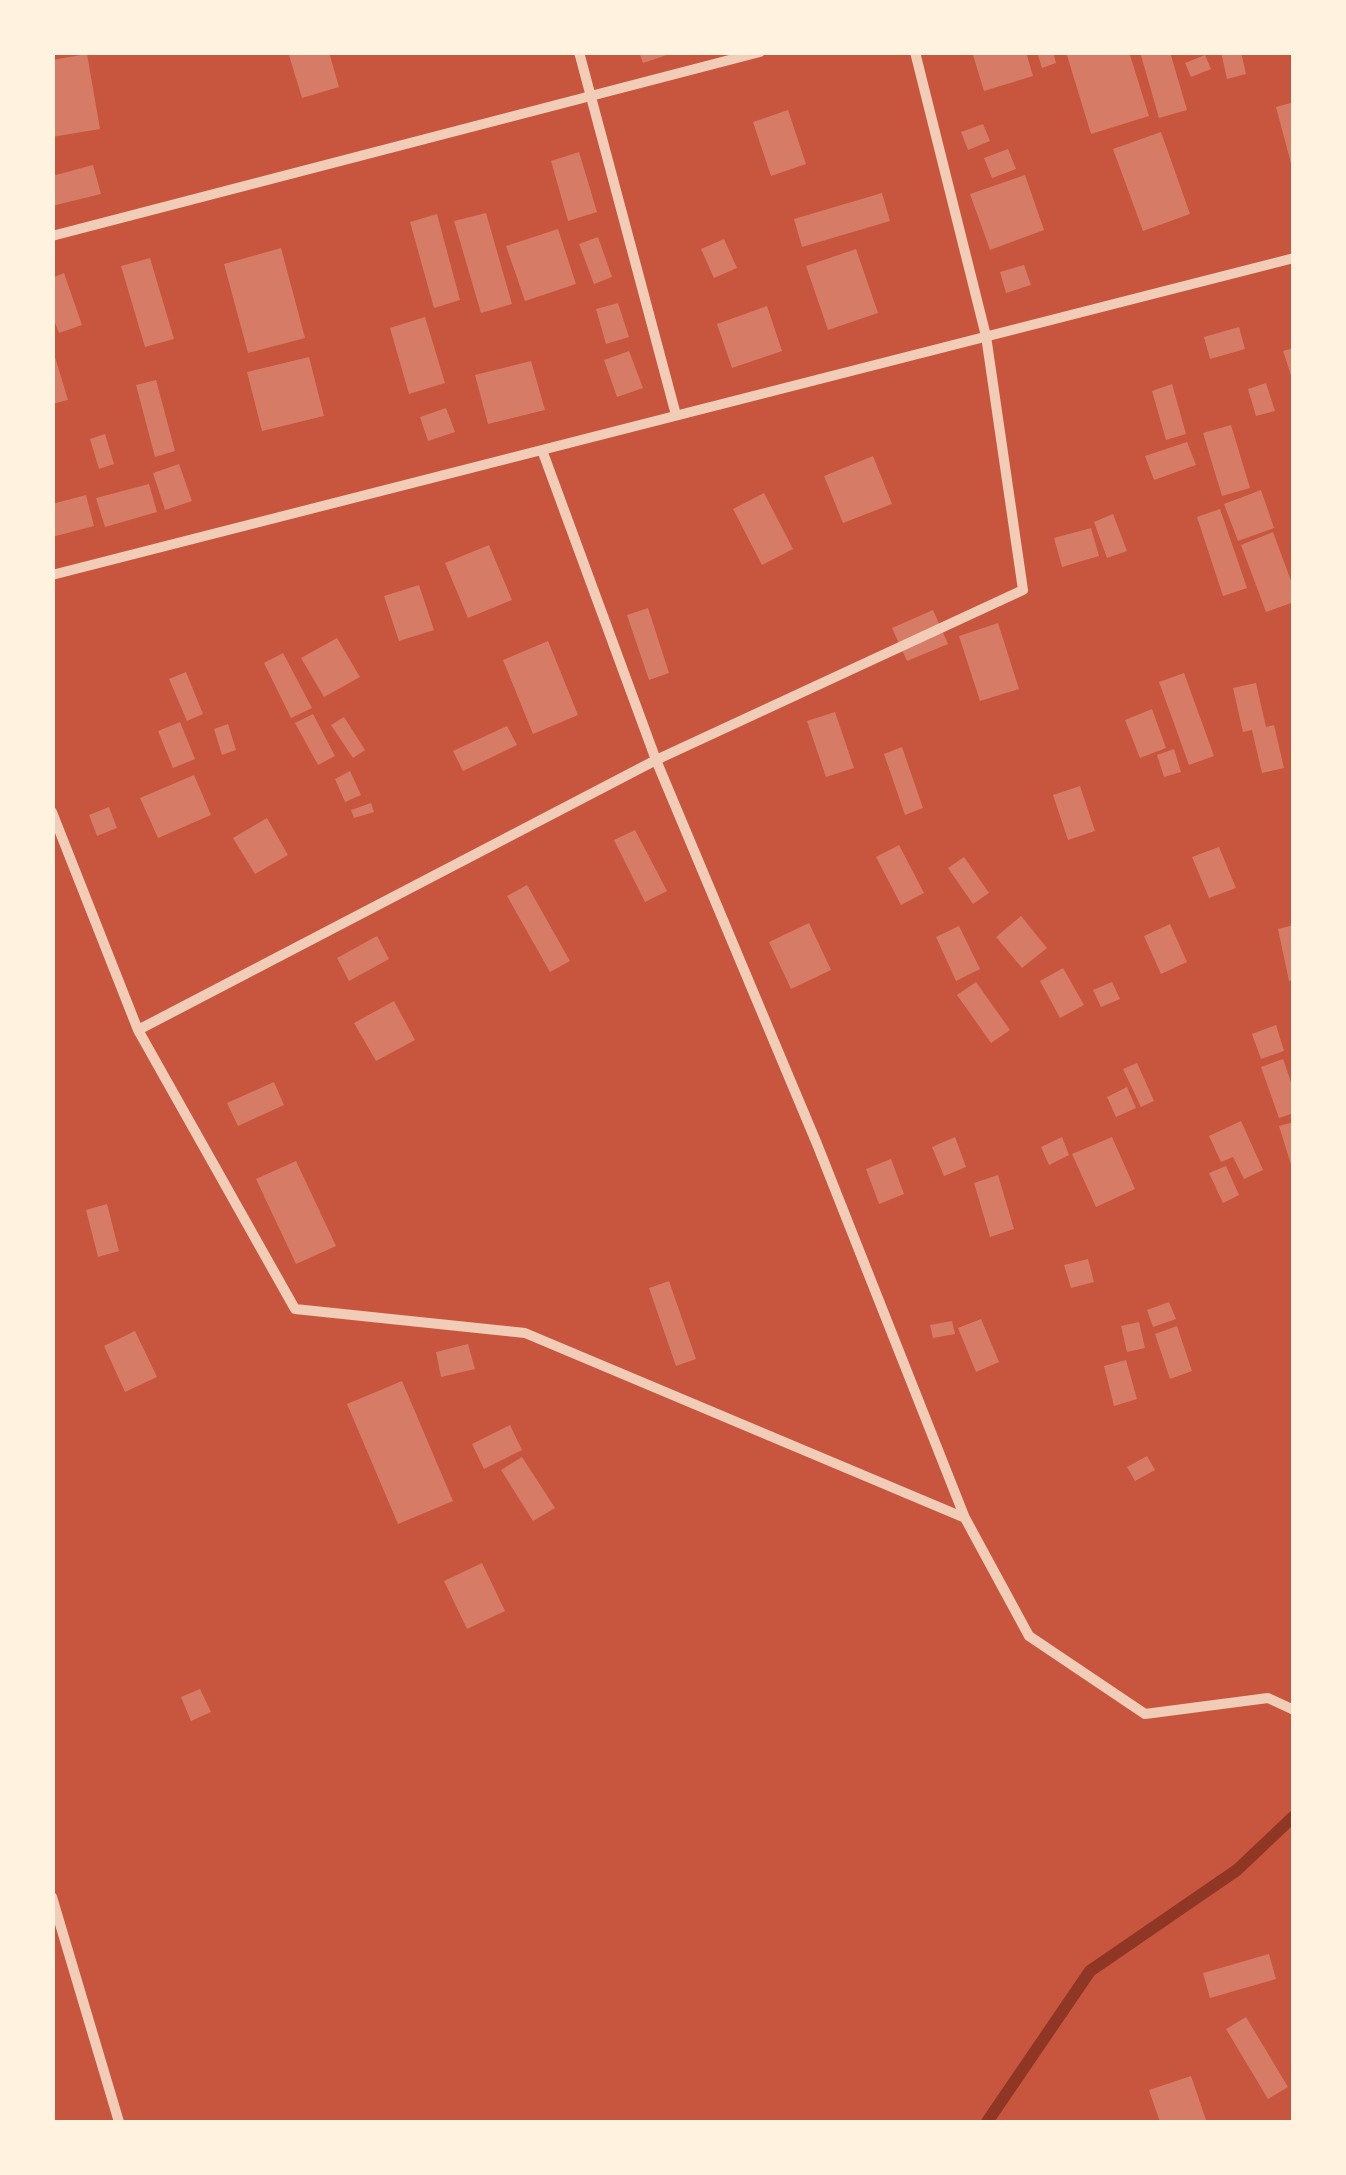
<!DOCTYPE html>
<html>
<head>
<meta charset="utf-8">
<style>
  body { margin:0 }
  #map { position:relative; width:1346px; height:2175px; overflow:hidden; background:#c8553d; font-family:"Open Sans",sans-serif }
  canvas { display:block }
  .frame { position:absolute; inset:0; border:55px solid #fff3e0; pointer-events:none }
</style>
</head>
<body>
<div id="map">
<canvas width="1346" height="2175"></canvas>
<div class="frame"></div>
</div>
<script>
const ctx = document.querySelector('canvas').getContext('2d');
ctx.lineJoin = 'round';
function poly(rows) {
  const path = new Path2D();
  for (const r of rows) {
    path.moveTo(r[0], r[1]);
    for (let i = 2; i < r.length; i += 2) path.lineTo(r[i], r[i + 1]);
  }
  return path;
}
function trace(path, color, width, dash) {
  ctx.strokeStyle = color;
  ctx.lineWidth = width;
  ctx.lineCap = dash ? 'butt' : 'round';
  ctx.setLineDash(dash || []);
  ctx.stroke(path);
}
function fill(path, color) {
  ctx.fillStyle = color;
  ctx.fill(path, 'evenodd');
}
const stream = poly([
  [987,2122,1090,1971,1237,1870,1294,1816]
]);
const building = poly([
  [288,52,329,52,339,87,302,98],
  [639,52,673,52,673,53,643,63],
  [981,52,1026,52,1033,76,984,91,973,55],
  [1037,52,1053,52,1056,63,1042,68],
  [1066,52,1129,52,1149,116,1091,134],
  [1140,52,1170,52,1187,110,1159,118],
  [1221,52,1241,52,1246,74,1227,79],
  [87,54,100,129,52,137,52,60],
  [1205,55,1211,69,1191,77,1185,63],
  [1294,102,1294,167,1292,167,1276,107],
  [788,110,806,164,771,176,753,122],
  [983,124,990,141,968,150,961,132],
  [1161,132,1190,214,1143,231,1113,149],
  [1008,149,1016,169,992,178,984,158],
  [579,152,597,212,568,221,551,161],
  [93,165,101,194,52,206,52,176],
  [1025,175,1044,230,990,250,970,194],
  [882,193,890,221,802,247,794,219],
  [486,213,512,304,481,313,454,221],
  [437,214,460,300,434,308,410,222],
  [558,229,576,284,525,301,506,246],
  [598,237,612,277,594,284,579,244],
  [724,239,737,268,714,278,701,249],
  [281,248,305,338,248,353,224,264],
  [856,249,878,313,828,330,806,266],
  [150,258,174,339,145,347,121,266],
  [1024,265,1031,285,1006,293,1000,272],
  [64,273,82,325,59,333,52,315,52,278],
  [618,303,629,337,606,344,596,309],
  [767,306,782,351,732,368,717,324],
  [425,317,445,383,409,394,390,328],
  [1239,327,1245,349,1210,359,1204,337],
  [52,347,68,400,52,404],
  [1294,348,1294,381,1293,381,1283,351],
  [629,351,643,388,617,397,604,360],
  [309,357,324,416,262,431,247,372],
  [531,361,545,410,488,424,475,375],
  [156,380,175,451,155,457,136,385],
  [1266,383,1275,411,1256,416,1248,389],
  [1172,384,1186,434,1166,440,1152,391],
  [446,408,455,432,428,441,420,417],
  [1231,425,1250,488,1222,496,1203,433],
  [105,434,114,464,99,469,90,439],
  [1187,442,1196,465,1154,480,1145,456],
  [873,456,892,504,843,523,824,476],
  [179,464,192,501,165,510,153,473],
  [149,484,157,512,105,527,96,498],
  [1261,490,1274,528,1238,541,1224,504],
  [764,493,793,549,762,565,733,509],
  [86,495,94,526,52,537,52,504],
  [1220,509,1247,588,1223,596,1197,517],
  [1113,514,1127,551,1107,558,1094,522],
  [1091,528,1099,556,1062,567,1054,538],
  [1273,532,1294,589,1294,602,1266,612,1241,545],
  [489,545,512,600,468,618,445,563],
  [419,585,434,630,399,641,384,596],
  [648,608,669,673,649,680,627,615],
  [933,610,948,644,907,661,892,628],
  [998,623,1019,689,980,701,959,636],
  [337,638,360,677,324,697,301,658],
  [548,641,578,715,533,734,503,660],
  [283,653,312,708,291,718,264,663],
  [186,672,203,714,187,721,169,679],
  [1184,673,1214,756,1189,765,1159,682],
  [1256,683,1266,727,1274,725,1284,768,1262,773,1252,730,1243,732,1233,688],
  [1152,709,1166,748,1140,758,1125,720],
  [835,712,854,768,826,777,807,721],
  [313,714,335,756,318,765,295,723],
  [344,717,365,750,353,758,331,725],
  [180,722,195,759,173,768,158,731],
  [228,724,236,750,222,755,214,729],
  [507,726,517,745,463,771,453,751],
  [902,747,923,808,905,815,884,754],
  [1174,749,1181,772,1164,777,1157,755],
  [350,771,361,795,345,802,335,779],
  [194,775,211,815,158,838,140,798],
  [1080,786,1095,831,1068,840,1053,795],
  [371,803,374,812,354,818,351,810],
  [109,807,117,828,97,836,89,815],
  [267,818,288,855,255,874,233,838],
  [635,830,667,891,645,902,614,840],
  [899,845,924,893,901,905,876,857],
  [1219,847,1236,888,1209,898,1192,857],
  [964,857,989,893,973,904,948,868],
  [527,885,570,961,550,972,507,896],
  [1021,916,1047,948,1022,968,996,937],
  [809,923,831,970,791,989,769,942],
  [1170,924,1187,962,1161,974,1144,936],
  [1294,925,1294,980,1289,981,1278,929],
  [959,926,980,969,956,981,936,937],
  [377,936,389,959,349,981,337,958],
  [1063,968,1084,1005,1060,1018,1040,981],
  [976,982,1010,1030,991,1043,957,995],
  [1112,982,1120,999,1101,1007,1093,990],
  [394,1001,415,1040,376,1061,354,1023],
  [1276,1025,1284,1051,1261,1059,1252,1034],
  [1283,1059,1294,1091,1294,1113,1279,1118,1261,1067],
  [1137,1063,1154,1101,1141,1107,1123,1069],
  [274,1082,284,1105,238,1126,227,1103],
  [1127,1087,1136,1108,1116,1117,1107,1097],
  [1241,1121,1263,1170,1244,1179,1233,1157,1221,1162,1209,1136],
  [1294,1122,1294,1171,1293,1171,1279,1126],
  [955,1137,966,1167,944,1176,932,1147],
  [1062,1137,1069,1155,1049,1165,1041,1147],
  [1112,1137,1135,1189,1096,1207,1072,1154],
  [891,1159,904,1194,879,1204,866,1169],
  [296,1161,336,1246,296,1264,256,1179],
  [1226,1166,1239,1195,1223,1203,1209,1173],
  [998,1175,1014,1229,990,1237,974,1183],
  [107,1204,119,1251,98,1257,86,1210],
  [1088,1259,1094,1282,1071,1288,1064,1265],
  [669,1281,696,1359,676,1366,649,1288],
  [1169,1302,1176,1319,1153,1327,1147,1310],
  [981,1319,999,1362,976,1372,958,1328],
  [952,1321,955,1334,933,1338,930,1325],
  [1139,1322,1145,1348,1127,1352,1121,1326],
  [1177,1326,1192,1371,1170,1379,1155,1334],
  [135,1331,157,1377,125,1392,104,1346],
  [468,1344,475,1369,441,1377,436,1352],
  [1126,1360,1137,1399,1114,1406,1104,1366],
  [402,1381,453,1501,398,1524,347,1404],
  [510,1425,522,1450,484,1469,472,1444],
  [1147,1456,1155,1470,1135,1481,1127,1467],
  [522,1457,555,1508,533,1521,501,1470],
  [482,1563,505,1611,467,1629,444,1581],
  [200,1689,211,1712,191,1721,181,1697],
  [1269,1954,1276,1979,1210,1998,1203,1973],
  [1246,2017,1288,2087,1268,2099,1226,2029],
  [1191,2076,1206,2120,1160,2122,1149,2090]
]);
const minor = poly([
  [579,52,676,415],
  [52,236,760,52],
  [542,450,656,760,817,1144,965,1518,1029,1636,1145,1714,1268,1698,1294,1710],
  [52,575,1294,258],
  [52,812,138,1030,295,1309,525,1333,965,1518],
  [138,1030,656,760,1023,590,986,336,915,52],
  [52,1897,119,2122]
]);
trace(stream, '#8f3625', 12);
fill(building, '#d67c66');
trace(minor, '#f1ccb7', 10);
</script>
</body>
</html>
